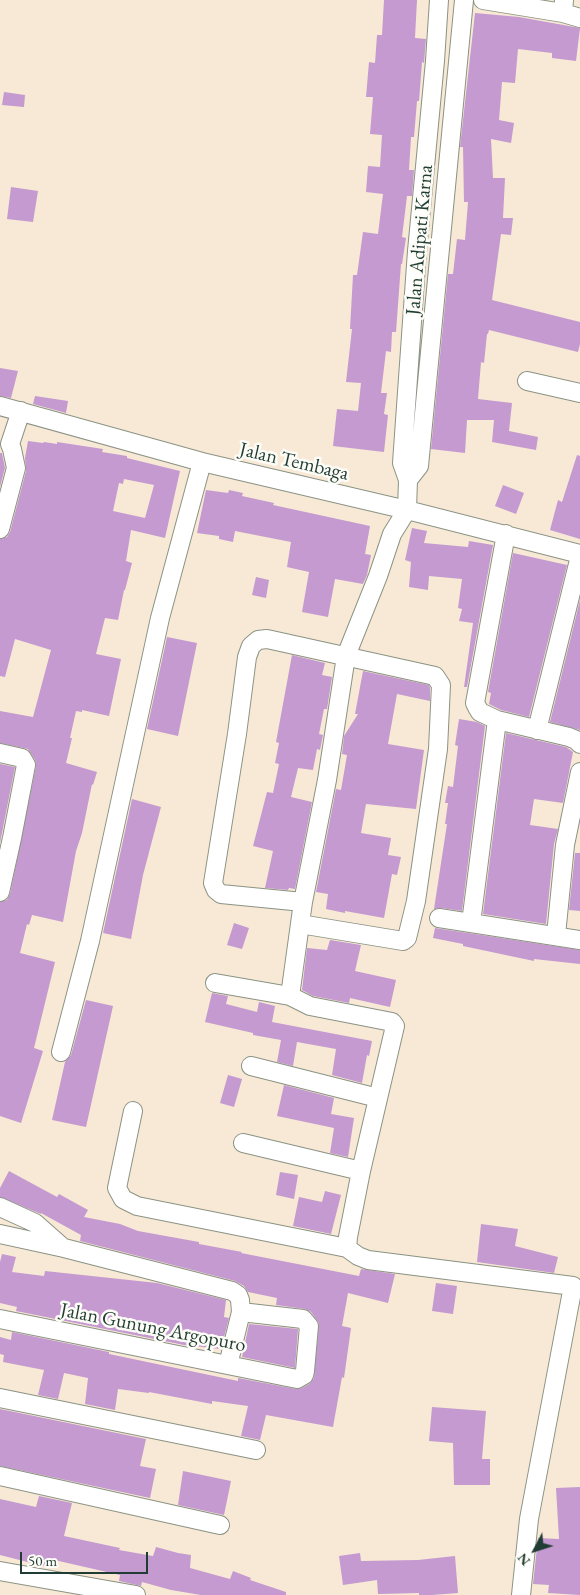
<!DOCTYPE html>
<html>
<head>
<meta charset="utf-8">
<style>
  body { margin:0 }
  #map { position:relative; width:580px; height:1595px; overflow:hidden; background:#f7e9d5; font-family:"EB Garamond",serif }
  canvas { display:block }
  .north { position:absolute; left:510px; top:1525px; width:50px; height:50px; -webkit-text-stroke:4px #fdfcf7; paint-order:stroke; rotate:230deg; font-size:14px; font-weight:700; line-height:20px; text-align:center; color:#1f3d34 }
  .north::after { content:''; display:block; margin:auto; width:18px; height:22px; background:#1f3d34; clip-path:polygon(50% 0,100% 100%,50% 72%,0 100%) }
  .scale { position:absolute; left:20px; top:1552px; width:128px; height:22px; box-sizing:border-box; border:2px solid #1f3d34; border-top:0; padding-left:6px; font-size:15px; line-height:18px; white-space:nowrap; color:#1f3d34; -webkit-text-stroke:4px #fdfcf7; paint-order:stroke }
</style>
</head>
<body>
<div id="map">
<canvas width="580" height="1595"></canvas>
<div class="north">N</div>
<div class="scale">50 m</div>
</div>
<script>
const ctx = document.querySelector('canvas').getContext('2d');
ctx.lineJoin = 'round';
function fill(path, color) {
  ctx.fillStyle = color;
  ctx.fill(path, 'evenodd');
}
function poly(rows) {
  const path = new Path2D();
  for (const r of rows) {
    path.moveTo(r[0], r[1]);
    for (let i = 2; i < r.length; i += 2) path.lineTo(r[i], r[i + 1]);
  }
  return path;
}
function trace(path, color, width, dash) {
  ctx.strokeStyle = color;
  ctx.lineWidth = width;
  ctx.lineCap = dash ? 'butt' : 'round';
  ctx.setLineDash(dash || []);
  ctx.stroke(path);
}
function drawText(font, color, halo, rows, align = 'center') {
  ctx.font = font + ' "EB Garamond",serif';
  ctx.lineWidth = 5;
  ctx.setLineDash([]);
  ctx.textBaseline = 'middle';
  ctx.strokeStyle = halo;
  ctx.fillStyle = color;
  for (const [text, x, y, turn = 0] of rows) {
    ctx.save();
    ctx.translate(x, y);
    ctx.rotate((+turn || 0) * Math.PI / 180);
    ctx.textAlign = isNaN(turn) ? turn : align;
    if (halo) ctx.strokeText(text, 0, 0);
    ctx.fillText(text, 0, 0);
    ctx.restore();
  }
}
const building = poly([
  [384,0,417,0,415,38,426,39,424,63,422,62,419,101,417,101,414,137,411,137,409,170,414,170,412,196,407,196,402,237,406,238,402,264,401,264,396,332,392,332,391,352,386,351,381,393,387,393,384,414,388,415,384,452,333,446,337,409,358,411,361,383,346,382,352,329,350,329,353,275,357,275,363,232,378,234,383,194,366,192,368,166,380,167,382,135,370,134,373,97,366,97,369,62,375,63,377,35,382,35],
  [475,13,519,17,580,28,576,61,552,58,552,53,518,49,515,83,502,82,499,120,514,123,511,143,491,139,493,178,505,178,503,218,513,218,511,235,501,234,492,300,580,322,580,344,578,352,489,330,488,334,487,334,484,363,481,362,478,399,512,403,509,431,538,437,536,450,492,442,494,420,467,420,465,453,431,449,448,274,453,274,457,239,465,240,468,202,464,202,463,147,460,147],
  [4,92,25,95,24,107,2,105],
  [11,187,38,191,33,222,7,219],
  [0,368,18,371,11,398,0,396],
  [35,396,68,401,66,413,33,404],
  [28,441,43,443,44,442,57,444,57,442,103,449,102,452,127,456,127,458,180,471,165,538,131,530,126,561,132,563,125,590,124,590,118,620,105,618,96,654,121,659,109,716,82,710,82,712,76,711,70,738,72,738,66,763,97,772,93,785,92,784,82,833,76,851,63,922,32,915,29,925,27,924,20,953,55,962,34,1048,43,1051,21,1123,0,1116,0,902,7,900,10,894,36,766,35,760,28,749,0,743,0,711,33,717,51,650,15,639,5,677,0,676,0,539,7,537,10,532,26,471,25,458],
  [124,479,154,485,145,518,113,511,119,483,123,484],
  [0,453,2,453,5,468,0,487],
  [577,455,580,456,580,539,550,530,558,500,562,502],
  [503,485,524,493,516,514,495,506],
  [206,490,228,493,229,490,243,493,242,496,274,503,273,505,370,526,365,554,371,555,367,575,363,584,335,579,328,617,302,612,309,572,287,567,291,542,235,531,233,542,219,539,219,536,197,533],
  [412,528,427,531,424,543,468,547,469,541,493,545,467,687,464,687,473,623,459,621,462,609,458,608,462,579,429,576,428,590,409,587,411,562,405,560],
  [513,553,567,565,529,717,501,710,489,704,491,693,488,692],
  [256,577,269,580,266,598,252,595],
  [580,600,580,730,550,722],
  [167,637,197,643,178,736,147,729],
  [292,655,325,663,322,675,332,677,327,709,324,709,319,734,323,735,320,750,317,749,313,770,298,768,291,797,312,802,295,889,289,888,288,890,265,888,273,851,253,846,267,792,273,793,279,764,275,763,279,743,276,742],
  [363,671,429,685,430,688,430,701,397,694,388,744,424,750,416,809,366,804,361,833,391,838,388,855,401,857,397,875,392,874,384,918,345,911,345,913,326,909,328,894,316,892,336,789,341,790,347,755,342,754,344,736,358,714,355,714],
  [459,719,477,722,485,726,462,911,441,908,434,909,447,824,445,824,448,803,445,803,448,786,453,787,458,746,455,745],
  [506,733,566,747,573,752,563,803,534,799,530,825,558,829,554,844,546,924,483,914],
  [0,764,15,767,0,843],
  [132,799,161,807,143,875,131,939,103,933],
  [575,853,580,853,580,911,569,910],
  [234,923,249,928,242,949,227,945],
  [435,928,580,950,580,964,534,959,534,961,463,946,463,944,433,938],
  [330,940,361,945,355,971,396,980,390,1007,350,998,349,1003,313,996,302,990,307,948,327,950],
  [212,993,228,996,226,1004,257,1012,259,1002,275,1006,272,1022,372,1041,369,1056,367,1055,362,1083,332,1075,336,1049,297,1042,293,1066,277,1062,281,1040,253,1035,253,1033,205,1022],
  [86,1000,113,1006,86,1127,52,1120,65,1062,71,1055],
  [228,1075,242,1079,234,1107,220,1103],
  [284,1085,334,1098,331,1114,354,1118,348,1157,330,1153,334,1128,277,1116],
  [9,1171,57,1197,59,1194,88,1210,84,1217,120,1224,138,1231,199,1242,199,1244,242,1252,241,1253,359,1276,361,1269,395,1274,388,1303,348,1293,342,1326,351,1328,344,1378,342,1377,333,1427,266,1415,260,1440,241,1436,248,1406,212,1401,212,1404,149,1392,149,1393,118,1389,115,1410,85,1404,88,1378,64,1373,58,1399,38,1395,44,1370,3,1362,4,1355,0,1354,0,1337,11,1340,12,1332,109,1352,109,1354,238,1381,238,1378,296,1389,302,1388,309,1384,314,1378,319,1323,311,1312,305,1309,276,1305,277,1298,248,1292,244,1286,235,1281,80,1241,81,1235,41,1213,41,1214,0,1197,0,1188],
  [280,1172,298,1175,294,1199,276,1195],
  [325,1191,341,1195,331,1234,293,1226,299,1197,322,1202],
  [481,1224,518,1229,515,1246,558,1257,554,1273,477,1262],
  [2,1254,16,1257,12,1272,44,1276,45,1271,157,1283,226,1300,224,1317,229,1318,221,1349,184,1345,16,1311,17,1307,0,1303,0,1262],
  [436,1283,457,1286,453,1314,432,1311],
  [249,1324,298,1329,295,1368,242,1357],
  [432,1407,486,1411,482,1459,490,1459,490,1485,454,1485,453,1443,429,1441],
  [0,1409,146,1439,140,1466,156,1469,150,1498,0,1466],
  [183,1471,231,1481,224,1515,178,1505],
  [580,1487,580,1595,548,1593,549,1585,533,1584,538,1538,559,1539,556,1488],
  [39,1496,72,1503,64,1536,120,1548,119,1550,153,1556,156,1547,178,1553,191,1555,190,1568,230,1579,233,1571,251,1578,250,1580,286,1592,286,1595,201,1595,171,1590,142,1582,141,1586,119,1581,120,1575,50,1559,47,1567,0,1555,0,1499,36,1507],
  [360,1553,361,1561,418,1560,455,1556,458,1593,432,1595,419,1595,419,1593,378,1594,377,1580,343,1585,339,1556]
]);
const minor = poly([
  [439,0,435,61,417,251,402,463,408,480,407,510,392,534,378,576,346,656,327,780,303,902,290,996,310,1006,392,1022,395,1026,361,1171,348,1237,347,1248,358,1256,368,1260,573,1286,529,1519,521,1595],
  [483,0,563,13,564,0],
  [563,13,580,18],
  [527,381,580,393],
  [0,406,202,462,407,510,580,554],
  [408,480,419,466,464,0],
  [0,529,16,468,12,449,10,444,21,411],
  [506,534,475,703,477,707,480,712,497,720,569,737,576,740,580,744],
  [537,730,580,556],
  [0,753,22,758,26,765,12,838,0,892],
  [439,918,580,940],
  [471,923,497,720],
  [300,924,403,941,407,938,416,901,438,749,441,685,435,676,267,639,258,640,251,646,247,657,237,734,213,883,216,890,221,894,303,902],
  [556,935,565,845,580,772],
  [215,983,290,996],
  [61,1052,90,941,160,618,202,462],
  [251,1066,378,1098],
  [133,1111,117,1188,123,1199,137,1206,347,1248],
  [243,1143,361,1171],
  [0,1207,35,1223,61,1246],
  [0,1234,64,1248,232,1291,238,1295,240,1300,241,1312,303,1319,309,1326,305,1371,304,1375,297,1379,0,1319],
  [228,1365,241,1312],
  [0,1398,256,1450],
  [0,1476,220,1525],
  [0,1571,136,1595]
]);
const streetNames = [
  ["Jalan Adipati Karna",420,240,-85],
  ["Jalan Tembaga",294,462,13],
  ["Jalan Gunung Argopuro",153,1328,11]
];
fill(building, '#c49ad0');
trace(minor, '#8b9384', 20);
trace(minor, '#fff', 18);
drawText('20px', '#1f3d34', '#fdfcf7', streetNames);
</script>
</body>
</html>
